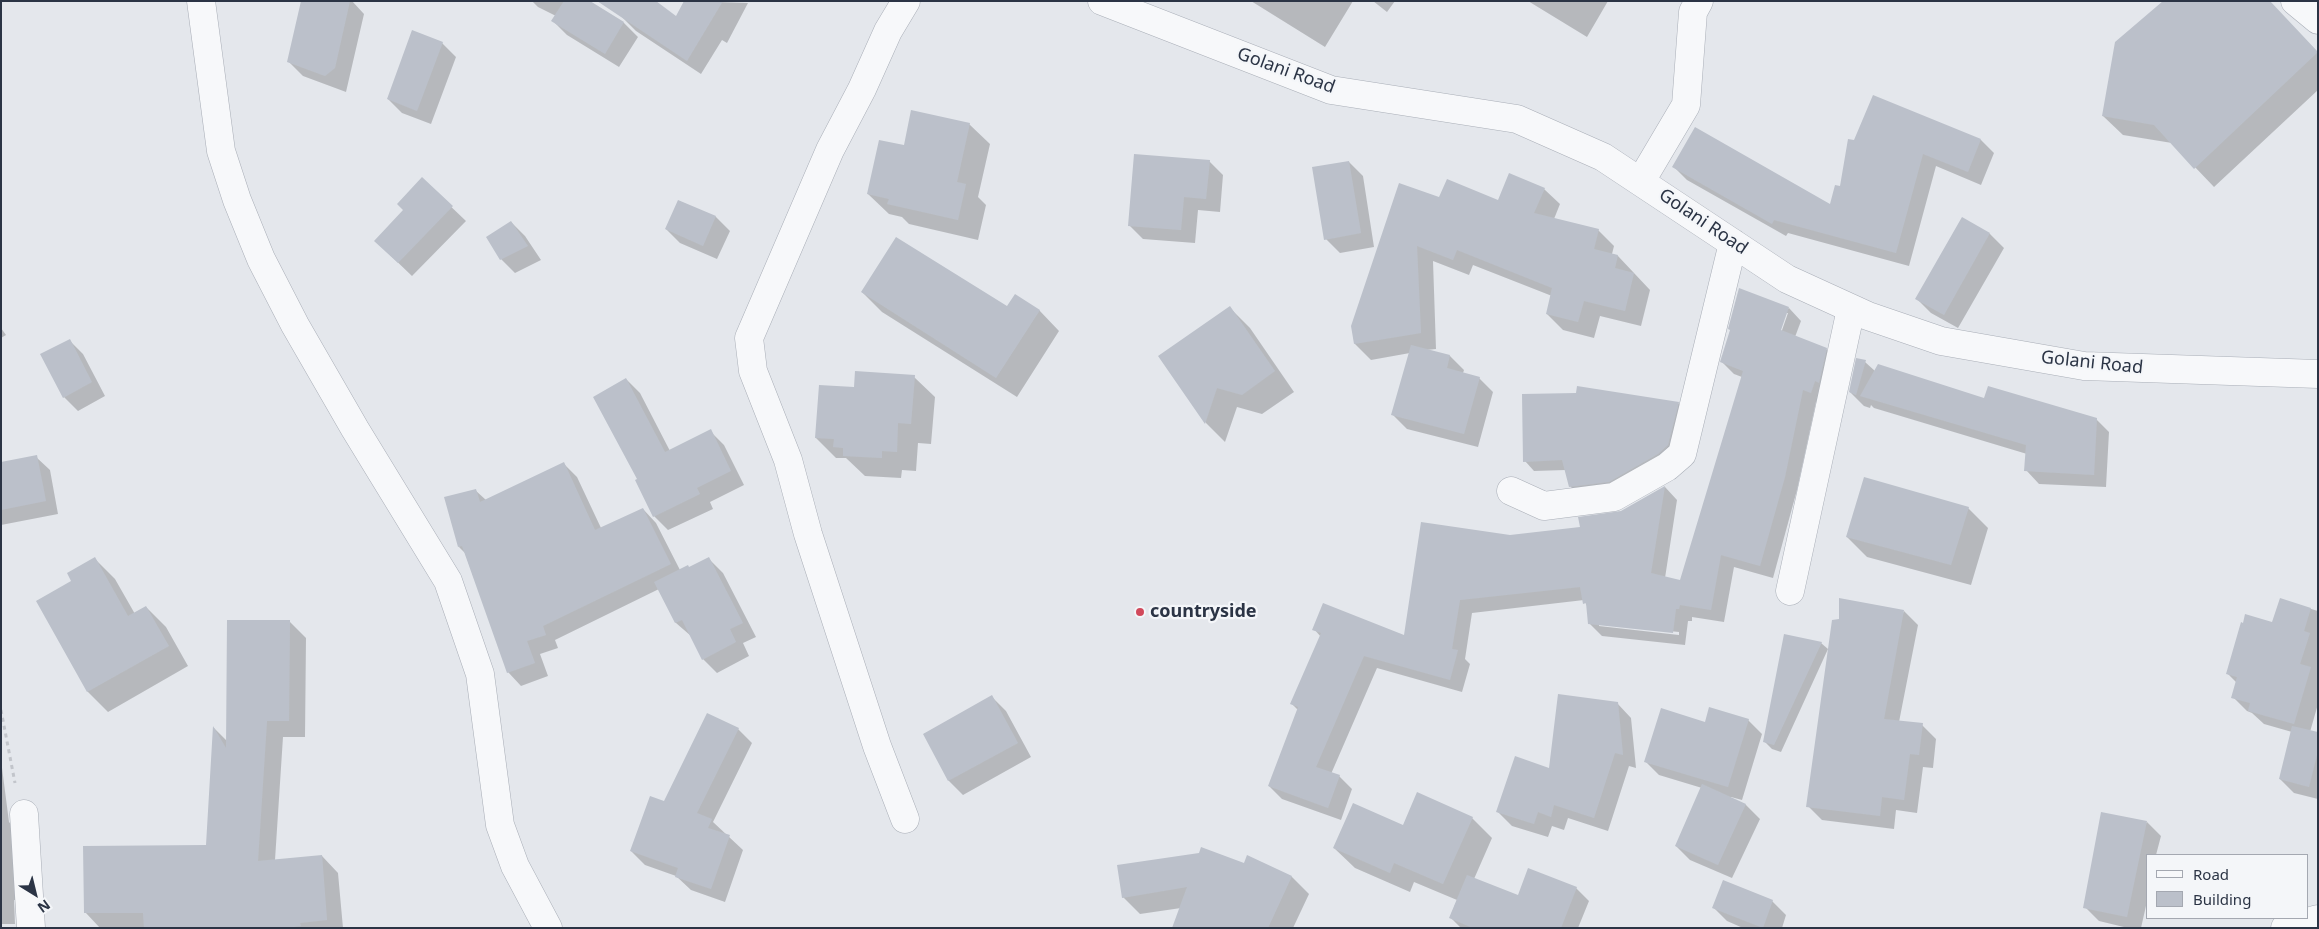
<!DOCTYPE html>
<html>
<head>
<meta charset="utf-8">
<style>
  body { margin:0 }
  #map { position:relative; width:2319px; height:929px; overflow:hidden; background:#e4e7ec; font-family:"Noto Sans",sans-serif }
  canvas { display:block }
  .frame { position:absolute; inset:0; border:2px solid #2b3445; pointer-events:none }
  .legend { position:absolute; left:2146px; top:854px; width:162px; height:65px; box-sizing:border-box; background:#f4f6f9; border:1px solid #a4a8b1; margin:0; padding:6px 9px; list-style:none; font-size:15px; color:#2b3445 }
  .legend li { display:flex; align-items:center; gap:10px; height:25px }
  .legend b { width:25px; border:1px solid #a4a8b1 }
  .north { position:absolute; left:10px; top:869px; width:50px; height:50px; -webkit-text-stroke:4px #f4f6f9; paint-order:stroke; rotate:144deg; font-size:14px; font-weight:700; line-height:20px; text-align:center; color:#2b3445 }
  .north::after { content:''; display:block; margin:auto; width:18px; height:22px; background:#2b3445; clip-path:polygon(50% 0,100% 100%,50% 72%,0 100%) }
</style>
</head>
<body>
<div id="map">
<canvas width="2319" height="929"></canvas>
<div class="frame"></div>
<ul class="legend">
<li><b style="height:6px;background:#f7f8fa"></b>Road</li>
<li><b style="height:14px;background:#bbc0ca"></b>Building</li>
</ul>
<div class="north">N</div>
</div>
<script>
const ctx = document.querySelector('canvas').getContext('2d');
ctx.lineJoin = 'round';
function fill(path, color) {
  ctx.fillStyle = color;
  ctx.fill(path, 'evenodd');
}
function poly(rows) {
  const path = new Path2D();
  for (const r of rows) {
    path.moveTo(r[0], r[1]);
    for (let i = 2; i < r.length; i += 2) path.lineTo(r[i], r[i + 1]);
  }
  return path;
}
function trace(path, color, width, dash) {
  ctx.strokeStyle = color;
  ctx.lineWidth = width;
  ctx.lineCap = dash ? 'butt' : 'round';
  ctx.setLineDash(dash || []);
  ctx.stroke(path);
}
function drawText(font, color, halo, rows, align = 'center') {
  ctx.font = font + ' "Noto Sans",sans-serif';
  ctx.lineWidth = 4.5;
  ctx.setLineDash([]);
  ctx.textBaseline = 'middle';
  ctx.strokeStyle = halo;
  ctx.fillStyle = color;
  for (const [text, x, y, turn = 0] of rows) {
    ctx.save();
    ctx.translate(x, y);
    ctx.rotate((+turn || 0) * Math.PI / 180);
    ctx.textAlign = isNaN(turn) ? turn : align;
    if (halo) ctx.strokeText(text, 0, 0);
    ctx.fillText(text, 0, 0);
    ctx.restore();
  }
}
const shadow = poly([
  [302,1,352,1,364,14,346,92,303,76,289,62],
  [532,1,588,1,624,23,638,37,619,67,567,35,553,21,556,16,538,7],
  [686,1,748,3,727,43,722,40,701,74,636,31,622,17,677,18],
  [1251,1,1353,1,1325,47],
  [1373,1,1395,1,1387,12],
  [1528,1,1608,1,1587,37],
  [2269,1,2318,53,2318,90,2214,187,2172,143,2123,135,2103,116],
  [442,43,456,57,431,124,402,113,388,99],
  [969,124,990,144,978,197,986,205,978,240,909,224,902,217,889,214,868,194,905,147],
  [1981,140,1994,153,1981,185,1936,166,1909,266,1788,233,1786,236,1687,180,1674,167,1830,206,1841,188,1849,141],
  [1209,161,1223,175,1220,212,1198,210,1195,243,1143,239,1129,225],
  [1349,162,1363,176,1374,247,1340,253,1326,239],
  [422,179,466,221,412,276,389,254,405,210],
  [1544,189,1560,204,1554,219,1598,230,1614,246,1612,254,1618,256,1650,290,1641,326,1600,316,1594,338,1563,330,1547,314,1552,296,1473,265,1469,275,1433,261,1436,349,1426,350,1450,356,1464,370,1463,373,1479,378,1493,392,1478,447,1407,429,1393,415,1410,353,1371,360,1355,344,1352,326,1440,199,1499,201],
  [679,201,716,217,730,231,717,259,680,243,666,229],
  [1963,219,1990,234,2004,248,1958,328,1931,313,1917,299],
  [511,222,525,236,541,260,515,273,501,259],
  [862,292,1039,310,1059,331,1017,397,882,312],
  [1230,308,1250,328,1294,392,1262,414,1237,407,1225,442,1206,423,1159,356],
  [1789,308,1801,321,1795,337,1826,349,1839,362,1823,404,1816,402,1797,490,1773,578,1734,567,1724,622,1692,617,1692,621,1688,621,1685,645,1602,636,1589,623,1587,606,1584,600,1472,613,1465,659,1470,664,1462,692,1377,668,1331,774,1339,776,1352,789,1341,820,1282,799,1269,786,1298,710,1291,703,1321,637,1314,629,1405,637,1510,536,1582,528,1622,512,1665,487,1677,500,1665,578,1681,581,1742,377,1734,374,1722,362],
  [1786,313,1788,313,1780,336,1777,335],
  [1599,624,1679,632,1679,635,1599,626],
  [1,328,6,335,1,338],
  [69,340,83,354,105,396,78,411,64,397],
  [1865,362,1875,371,1985,399,2096,419,2109,432,2106,487,2039,484,2026,470,2027,454,1874,408,1871,405,1870,408,1864,406,1850,392],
  [914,377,935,397,931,444,918,443,916,471,902,470,901,478,865,476,846,458,836,458,816,438,855,389],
  [626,379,640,393,670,451,710,431,724,445,744,485,710,502,713,509,668,530,654,516,637,480,639,479],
  [1678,403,1687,412,1667,463,1580,496,1570,486,1566,470,1534,471,1525,461],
  [36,457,50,470,58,514,1,525,1,463],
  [564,464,577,477,601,528,643,509,656,523,680,570,690,568,709,559,723,573,756,637,743,643,749,656,717,673,703,659,691,636,676,623,659,589,555,640,558,648,540,654,548,676,521,686,508,672,465,553,459,547,475,490,486,500],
  [1968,508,1988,528,1971,585,1867,557,1847,537],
  [95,559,115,579,135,614,146,607,166,627,188,666,108,712,88,692,37,601,73,581],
  [2281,600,2318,611,2318,704,2310,732,2318,734,2318,799,2294,793,2280,779,2292,732,2264,724,2252,713,2247,711,2233,697,2237,683,2228,674,2273,624],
  [1904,611,1918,625,1899,722,1922,725,1936,739,1933,768,1923,767,1917,813,1896,810,1894,829,1822,820,1808,806],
  [290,622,306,638,305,737,283,737,275,860,322,856,338,873,343,928,100,928,85,912,207,846,214,728,227,741],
  [1821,643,1828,649,1781,752,1772,749,1765,742],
  [992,697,1006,711,1031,757,963,795,949,781,924,734],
  [1617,703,1631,718,1636,768,1629,766,1608,831,1568,818,1564,830,1552,826,1548,837,1512,826,1498,812,1550,769],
  [1748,720,1762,734,1742,800,1731,797,1731,798,1746,805,1760,819,1732,878,1690,860,1676,846,1702,788,1659,775,1645,761,1706,724],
  [738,729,752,743,713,822,743,850,725,902,691,890,676,876,645,865,631,851,665,802],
  [1,760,9,822,23,836,27,899,14,900,15,924,1,924],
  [1472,818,1492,838,1474,879,1518,897,1576,888,1589,901,1578,928,1461,928,1450,917,1457,900,1414,882,1410,892,1355,868,1334,848,1403,826],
  [2147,822,2161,836,2156,855,2148,855,2148,897,2141,928,2128,928,2099,921,2085,907],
  [1248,857,1292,877,1309,894,1293,928,1174,928,1181,908,1140,914,1123,897,1244,864],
  [1772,901,1786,915,1782,928,1743,928,1727,921,1713,907]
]);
const building = poly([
  [301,1,350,1,335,68,325,76,287,62],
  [564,1,590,1,624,22,605,54,551,21],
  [597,1,656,1,676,16,684,1,723,1,687,61],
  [2163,1,2270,1,2318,52,2194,169,2154,125,2102,116,2115,42],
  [412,30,443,42,417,111,387,99],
  [1873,95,1981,139,1968,172,1923,154,1896,253,1774,220,1772,224,1672,167,1695,127,1830,204,1835,185,1840,186,1848,139,1854,140],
  [911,110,970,123,957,182,966,184,958,220,887,204,889,199,867,194,879,140,904,145],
  [1134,154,1210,160,1206,199,1184,197,1181,230,1128,226],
  [1349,161,1361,233,1324,240,1312,167],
  [1509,173,1545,188,1534,213,1599,229,1594,249,1618,255,1615,268,1634,273,1625,311,1584,301,1578,322,1546,314,1552,288,1457,250,1453,260,1417,246,1421,333,1354,344,1351,326,1399,183,1439,197,1447,179,1498,200],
  [422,177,453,206,398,263,374,241,403,210,397,204],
  [678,200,716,216,703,246,665,229],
  [1962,217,1990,233,1944,315,1915,299],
  [511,221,528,246,500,260,486,237],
  [896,237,1007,306,1015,294,1040,310,996,378,861,292],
  [1739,288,1789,307,1781,330,1827,348,1819,383,1815,381,1811,393,1803,390,1785,477,1760,566,1721,555,1711,610,1680,605,1679,609,1676,609,1673,633,1588,624,1586,603,1583,604,1580,587,1460,600,1452,649,1458,650,1450,680,1364,656,1316,767,1340,775,1328,808,1268,786,1298,707,1290,704,1321,633,1312,630,1323,603,1404,635,1421,522,1510,535,1580,527,1578,517,1621,511,1665,486,1651,573,1680,580,1743,371,1720,362,1730,330,1728,329],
  [1230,306,1275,371,1242,395,1217,388,1205,424,1158,356],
  [70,339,92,382,63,398,40,354],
  [1411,345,1450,355,1447,368,1480,377,1464,434,1391,415],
  [1856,358,1866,360,1856,395,1849,392],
  [1878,364,1984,398,1988,386,2097,418,2094,475,2024,471,2026,445,1860,396],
  [855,371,915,375,911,424,898,423,897,452,882,451,882,458,843,456,843,448,833,447,834,439,815,438,819,385,854,387],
  [626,378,665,452,711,429,731,471,697,488,700,494,653,517,635,480,637,479,593,397],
  [1577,386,1679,402,1668,445,1658,454,1609,482,1569,487,1562,460,1523,462,1522,394,1576,393],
  [37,455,46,501,1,510,1,462],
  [564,462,595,530,643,508,671,564,543,626,546,635,527,641,535,663,507,673,462,546,458,547,444,497,476,489,480,502],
  [1864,477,1969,507,1951,565,1846,537],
  [95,557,128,616,146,606,169,646,87,692,36,601,71,581,67,573],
  [709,557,743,623,730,629,736,642,702,660,682,620,675,623,654,582,688,565,689,567],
  [1839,598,1904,610,1884,719,1923,723,1919,755,1910,754,1904,800,1882,797,1880,816,1806,807,1832,620,1839,619],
  [2280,598,2311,608,2304,631,2310,633,2300,664,2311,667,2294,724,2248,711,2250,703,2231,698,2237,677,2226,674,2241,622,2243,623,2245,614,2272,622],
  [227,620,290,620,289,721,267,721,258,861,322,855,327,920,300,923,301,926,286,928,144,928,143,913,84,913,83,846,206,845,213,726,226,748],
  [1784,634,1822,642,1774,745,1763,742],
  [1558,694,1618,702,1623,755,1615,753,1594,818,1554,805,1551,817,1538,812,1534,824,1496,812,1515,756,1549,768],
  [992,695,1018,743,948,781,923,734],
  [1709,707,1749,719,1728,787,1644,762,1661,708,1705,722],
  [707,713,739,728,697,813,712,819,708,828,730,835,711,889,675,877,678,868,630,851,650,796,664,801],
  [2292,726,2318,732,2318,751,2309,787,2279,779],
  [1702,784,1746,804,1718,865,1675,846],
  [1417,792,1473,817,1443,884,1394,863,1390,873,1333,848,1353,803,1403,825],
  [2101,812,2147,821,2127,917,2083,908],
  [1201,847,1244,863,1247,855,1292,876,1268,928,1172,928,1187,887,1122,898,1117,865,1199,853],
  [1528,868,1577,887,1561,928,1473,928,1449,918,1467,875,1518,895],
  [1723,880,1773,900,1763,928,1712,908]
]);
const path = poly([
  [1,710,15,783]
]);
const minor = poly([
  [201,1,221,151,237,200,261,259,295,325,355,429,448,581,480,674,500,825,515,866,548,928],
  [1102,1,1331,90,1517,119,1603,157,1787,279,1868,316,1941,341,2084,366,2318,374],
  [2295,1,2318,20],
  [1641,181,1686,105,1693,12,1699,1],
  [1511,491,1544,506,1614,497,1667,467,1682,454,1733,243],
  [1790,591,1851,309],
  [24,814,31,928],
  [905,819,877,746,808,534,788,460,753,371,749,338,830,150,862,89,888,31,906,1],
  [2285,928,2318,919]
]);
const markers = [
  [1140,612,5,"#d1495b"]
];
const streetNames = [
  ["Golani Road",1286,71,20],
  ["Golani Road",1703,222,34],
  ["Golani Road",2092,363,6]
];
const poiNames = [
  ["countryside",1150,612]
];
fill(shadow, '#0003');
fill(building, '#bbc0ca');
trace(minor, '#a9aeb7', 29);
trace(path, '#c2c5cb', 3, [4, 4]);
trace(minor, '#f7f8fa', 28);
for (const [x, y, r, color] of markers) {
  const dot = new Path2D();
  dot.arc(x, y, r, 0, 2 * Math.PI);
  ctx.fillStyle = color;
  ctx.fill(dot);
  trace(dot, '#f4f6f9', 2);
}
drawText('18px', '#2b3445', '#f4f6f9', streetNames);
drawText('bold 18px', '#2b3445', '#f4f6f9', poiNames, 'left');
</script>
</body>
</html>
